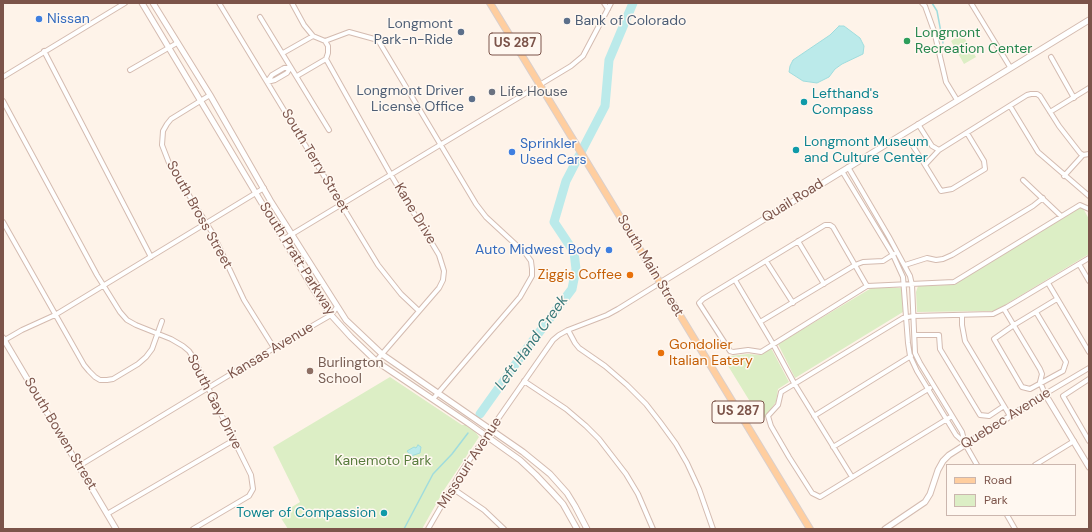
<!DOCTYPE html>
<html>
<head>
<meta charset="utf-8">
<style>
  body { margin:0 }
  #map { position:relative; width:1092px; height:532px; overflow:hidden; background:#fef3e9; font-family:"DM Sans",sans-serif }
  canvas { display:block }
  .frame { position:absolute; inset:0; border:4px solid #7c544a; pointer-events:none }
  .legend { position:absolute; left:946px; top:464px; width:130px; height:52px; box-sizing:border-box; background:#fff8f1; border:1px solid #cbb6ae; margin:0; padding:5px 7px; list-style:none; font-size:12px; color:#7c544a }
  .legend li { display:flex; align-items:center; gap:8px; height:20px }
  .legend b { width:20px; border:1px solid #cbb6ae }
</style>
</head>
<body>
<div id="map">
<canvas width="1092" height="532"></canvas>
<div class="frame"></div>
<ul class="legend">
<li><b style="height:5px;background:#ffce9f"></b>Road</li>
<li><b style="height:11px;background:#dceec5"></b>Park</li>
</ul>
</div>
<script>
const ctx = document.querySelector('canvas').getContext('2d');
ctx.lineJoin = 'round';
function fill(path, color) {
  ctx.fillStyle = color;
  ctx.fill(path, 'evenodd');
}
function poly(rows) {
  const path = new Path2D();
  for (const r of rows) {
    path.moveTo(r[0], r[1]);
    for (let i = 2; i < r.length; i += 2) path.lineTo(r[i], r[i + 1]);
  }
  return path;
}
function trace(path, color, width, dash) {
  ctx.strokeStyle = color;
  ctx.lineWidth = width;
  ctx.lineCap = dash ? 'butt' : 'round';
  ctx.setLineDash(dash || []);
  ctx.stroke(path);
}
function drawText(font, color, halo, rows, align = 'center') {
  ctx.font = font + ' "DM Sans",sans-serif';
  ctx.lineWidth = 3;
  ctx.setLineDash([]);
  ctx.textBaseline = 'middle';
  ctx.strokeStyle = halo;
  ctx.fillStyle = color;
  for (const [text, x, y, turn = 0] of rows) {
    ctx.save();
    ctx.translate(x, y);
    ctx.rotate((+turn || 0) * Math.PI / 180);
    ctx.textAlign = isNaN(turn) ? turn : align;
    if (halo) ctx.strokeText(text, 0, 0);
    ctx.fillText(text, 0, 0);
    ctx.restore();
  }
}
const green = poly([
  [962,34,976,57,964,64,951,41],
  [1079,208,1082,208,1084,210,1089,219,1089,254,995,311,917,312,916,292,918,286,949,285,956,283],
  [873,287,902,288,903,312,795,378,778,344],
  [771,348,789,382,778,389,776,402,762,421,725,361,730,356,748,354,759,355],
  [390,377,462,425,466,425,474,430,479,437,444,490,422,529,288,529,279,515,300,502,273,447]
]);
const water = poly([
  [839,26,844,26,860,38,864,46,863,54,842,64,835,69,829,77,817,83,803,81,789,72,790,66,793,60,830,35,839,26],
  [418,445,421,447,420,453,411,456,407,451,414,447,416,448,418,445]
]);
const stream = poly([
  [932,3,937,11,943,43],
  [404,529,433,474,452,454,468,433]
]);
const river = poly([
  [480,414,522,355,572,289,576,269,574,252,554,222,566,181,605,106,609,60,633,3]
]);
const minor = poly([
  [219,3,378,265,401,294,419,311],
  [292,3,304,25,313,36],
  [604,3,608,9],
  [922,3,925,6,934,31,946,82,957,100],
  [971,3,1010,67],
  [260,17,329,130],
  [44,51,151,257],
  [283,53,313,36,325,41,349,32,378,40,476,204,486,217,526,254,531,261,532,269,532,276,520,297,433,399],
  [1051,57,1074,98],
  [326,59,391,175,439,255,444,271,443,280,439,288,376,361],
  [284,68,290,68,287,73,275,80,267,82,272,75,284,68],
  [130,70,177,43],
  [297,76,326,59,328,53,328,46,325,41],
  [3,77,125,3],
  [210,95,171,119,167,124,163,131,162,145,169,163,213,234,244,300,274,348],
  [3,101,97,275,120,312,127,320,136,325,171,339,183,346,189,351,193,357,251,475,253,489,249,496,193,529],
  [1010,106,1038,152,1089,196],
  [1050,112,1089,88],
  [918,124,932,146,939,150,1027,95,1031,94,1037,94,1040,96,1059,126,1080,153,1083,155,1089,154],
  [911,143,925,165],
  [939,150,925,165,941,191,952,189,985,169,984,161,967,133],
  [848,167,889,237,910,276,912,285,915,353,920,363,962,432,965,444,977,465],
  [842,171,893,255,903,277,908,343,910,356,917,371,956,435,965,443],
  [1064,176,1083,155],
  [1023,180,1061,216],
  [3,222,84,365,89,371,95,377,100,380,107,380,113,379,138,364,146,357,152,349,162,321],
  [284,239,571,66,583,56,611,3],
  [798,241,824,284],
  [766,261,793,303],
  [1079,264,1089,281],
  [905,265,927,258,936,260,943,259,952,255,1033,206,1043,198],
  [735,280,773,344,794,383,852,477],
  [1048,283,1089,352],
  [867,286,833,227,830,225,825,225,703,299,699,303,730,351,733,352,748,350,761,352,867,286,954,282,1080,205,1089,209],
  [1004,309,1040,369,1042,374,1040,382,1045,394,1089,368],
  [1036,312,1066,362,1063,371,1030,389,1022,387,994,339,1014,325,1057,299],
  [962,315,962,325,965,341,1010,416],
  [760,322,855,265,863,262,883,261,894,254],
  [568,330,575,343,579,348,605,366,627,385,646,404,660,422,676,444,687,463,699,489,713,529],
  [915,335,939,335,940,349,980,415,989,416,1004,406],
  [3,341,22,330,55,315,264,188],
  [1089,379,1063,396,1089,441],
  [524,381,566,409,586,426,599,439,626,474,638,494,653,529],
  [814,416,911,356],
  [952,416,820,497,812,493,789,457,771,426,768,416,778,405,781,392,903,318,913,316,993,314,1007,307,1089,258],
  [833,447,930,388],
  [1035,465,1074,441],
  [79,466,274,348,331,315,337,307],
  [452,488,484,510,504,529],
  [107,514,234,440],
  [1007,515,1015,529],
  [428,529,461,472,553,340,559,335,568,330,607,315,618,309,660,283]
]);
const tertiary = poly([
  [142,3,312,287,331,315,351,337,376,361,468,423,520,460,536,475,553,493,563,504,577,529],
  [153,3,210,95,270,200,346,320,383,355,523,452,550,474,567,493,575,506,587,529],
  [660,283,1089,20],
  [3,338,116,529],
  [885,529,925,502,930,494,938,470,943,461,949,455,1045,394,1089,467]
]);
const primary = poly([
  [490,3,810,529]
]);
const markers = [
  [39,19,4,"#3f7fe0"],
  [567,21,4,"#5c6f8a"],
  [461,32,4,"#5c6f8a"],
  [907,41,4,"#2e9e5b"],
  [492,92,4,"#6b7280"],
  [472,99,4,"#5c6f8a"],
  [804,102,4,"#0f9aa8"],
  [796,150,4,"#0f9aa8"],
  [512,152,4,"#3f7fe0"],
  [609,250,4,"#3f7fe0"],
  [630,275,4,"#e8710a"],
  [661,353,4,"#e8710a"],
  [310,371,4,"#8d6e63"],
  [384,513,4,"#0f9aa8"]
];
const shields = [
  [515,44,52],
  [738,412,52]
];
const shieldNames = [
  ["US 287",515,44],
  ["US 287",738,412]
];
const shopNames = [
  ["Nissan",47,19],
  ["Sprinkler",520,144],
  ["Used Cars",520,160],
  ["Auto Midwest Body",601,250,"right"]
];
const serviceNames = [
  ["Bank of Colorado",575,21,"left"],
  ["Longmont",453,24],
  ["Park-n-Ride",453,40],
  ["Longmont Driver",464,91],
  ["License Office",464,107]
];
const leisureNames = [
  ["Longmont",915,33],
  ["Recreation Center",915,49]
];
const worshipNames = [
  ["Life House",500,92]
];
const cultureNames = [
  ["Lefthand's",812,94],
  ["Compass",812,110],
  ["Longmont Museum",804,142],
  ["and Culture Center",804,158],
  ["Tower of Compassion",376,513,"right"]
];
const streetNames = [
  ["South Terry Street",315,161,59],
  ["Quail Road",793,201,-32],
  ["Kane Drive",415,214,59],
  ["South Bross Street",199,215,61],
  ["South Pratt Parkway",297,259,58],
  ["South Main Street",650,266,59],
  ["Kansas Avenue",271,351,-31],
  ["South Gay Drive",214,402,63],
  ["Quebec Avenue",1006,419,-32],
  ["South Bowen Street",60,434,59],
  ["Missouri Avenue",470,463,-57]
];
const foodNames = [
  ["Ziggis Coffee",622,275],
  ["Gondolier",669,345,"left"],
  ["Italian Eatery",669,361,"left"]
];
const educationNames = [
  ["Burlington",318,363],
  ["School",318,379]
];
const parkNames = [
  ["Kanemoto Park",383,461]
];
const waterNames = [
  ["Left Hand Creek",532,343,-54]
];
fill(green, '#dceec5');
fill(water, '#bbeaea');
trace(water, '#a0dcdd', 1);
trace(stream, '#a0dcdd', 1.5);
trace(river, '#bbeaea', 9);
trace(minor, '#d4bbb0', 6);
trace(tertiary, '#d4bbb0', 7);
trace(primary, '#dacfcc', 8);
trace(minor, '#fff', 4);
trace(tertiary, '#fff', 5);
trace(primary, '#ffce9f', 6);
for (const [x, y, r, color] of markers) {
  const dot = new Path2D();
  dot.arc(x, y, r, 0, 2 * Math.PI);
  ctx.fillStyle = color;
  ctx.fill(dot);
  trace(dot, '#fff8f1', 1.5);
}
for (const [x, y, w] of shields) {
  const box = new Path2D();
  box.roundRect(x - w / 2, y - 11, w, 22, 3);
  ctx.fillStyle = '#fff8f1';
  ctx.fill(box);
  trace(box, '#7c544a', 1);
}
drawText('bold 13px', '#7c544a', null, shieldNames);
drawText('14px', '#366cbe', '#fff8f1', shopNames, 'left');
drawText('14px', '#4e5e75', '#fff8f1', serviceNames, 'right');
drawText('14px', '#27864d', '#fff8f1', leisureNames, 'left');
drawText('14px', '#5b616d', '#fff8f1', worshipNames, 'left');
drawText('14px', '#0d838f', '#fff8f1', cultureNames, 'left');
drawText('14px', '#7c544a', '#fff8f1', streetNames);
drawText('14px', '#c56008', '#fff8f1', foodNames, 'right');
drawText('14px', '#785e54', '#fff8f1', educationNames, 'left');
drawText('14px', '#587c3d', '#fff8f1', parkNames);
drawText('italic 15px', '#38797a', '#fff8f1', waterNames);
</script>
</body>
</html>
